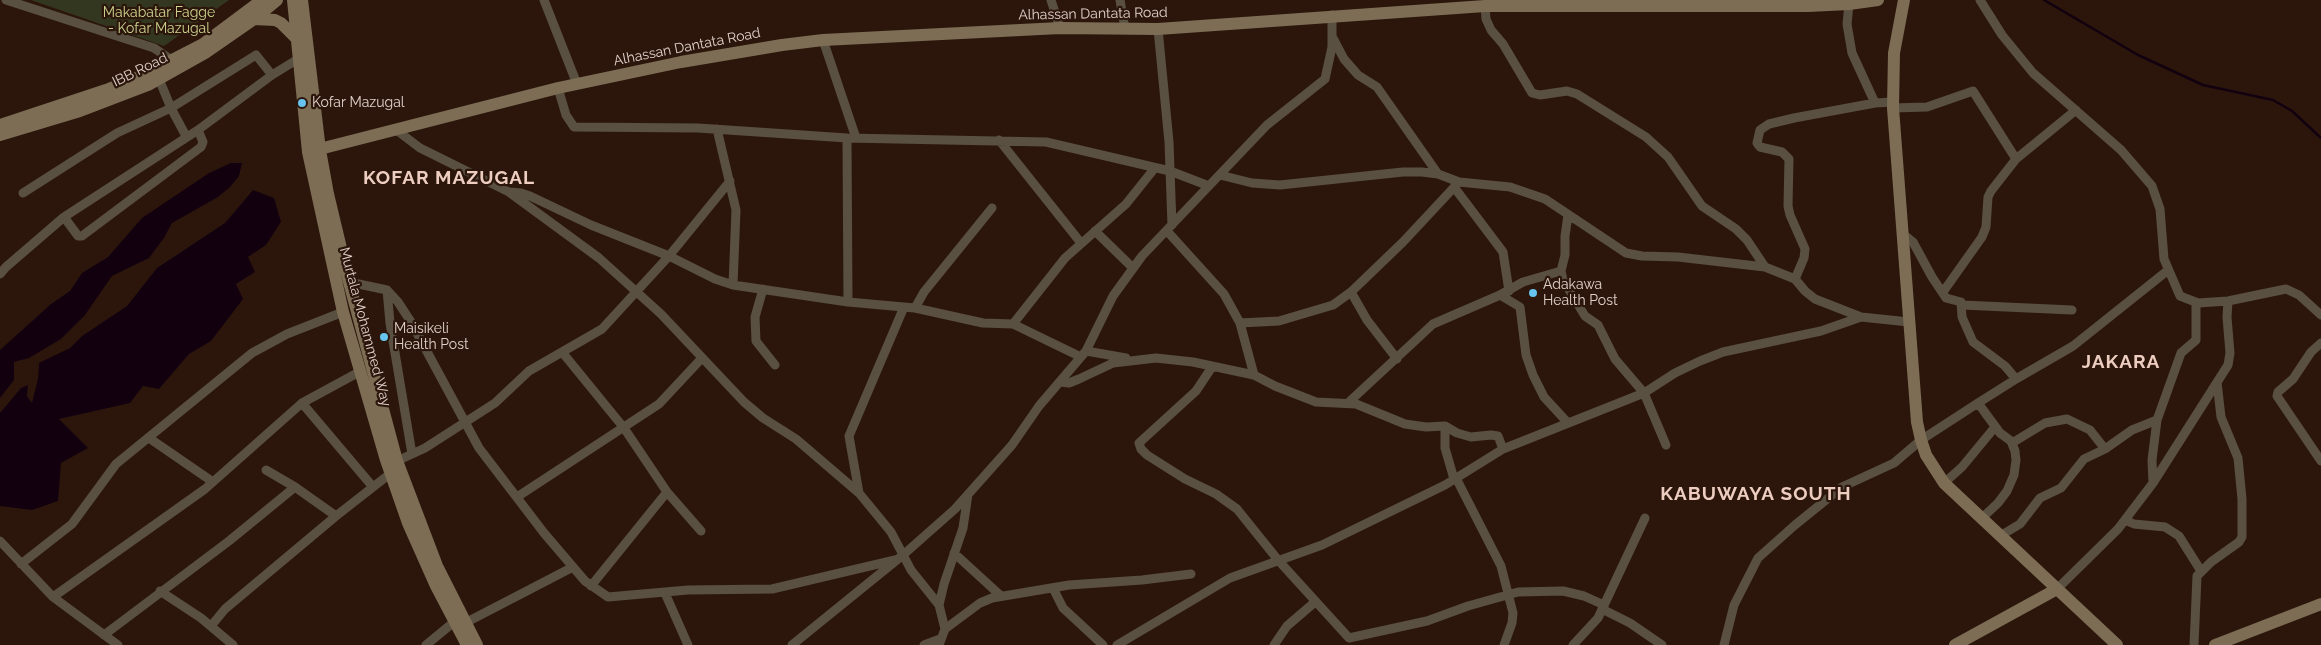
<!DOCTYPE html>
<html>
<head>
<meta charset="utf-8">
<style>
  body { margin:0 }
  canvas { display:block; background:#2c160c }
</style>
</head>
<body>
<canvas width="2321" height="645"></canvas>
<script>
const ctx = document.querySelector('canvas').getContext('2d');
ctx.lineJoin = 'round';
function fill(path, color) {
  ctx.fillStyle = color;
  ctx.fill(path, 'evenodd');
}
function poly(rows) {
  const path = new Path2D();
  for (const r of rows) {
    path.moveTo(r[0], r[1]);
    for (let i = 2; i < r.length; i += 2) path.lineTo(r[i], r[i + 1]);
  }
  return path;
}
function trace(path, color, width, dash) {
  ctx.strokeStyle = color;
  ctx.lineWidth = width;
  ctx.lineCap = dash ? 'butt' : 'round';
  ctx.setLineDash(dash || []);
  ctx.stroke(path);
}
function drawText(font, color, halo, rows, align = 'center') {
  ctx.font = font + ' Raleway,sans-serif';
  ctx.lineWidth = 4.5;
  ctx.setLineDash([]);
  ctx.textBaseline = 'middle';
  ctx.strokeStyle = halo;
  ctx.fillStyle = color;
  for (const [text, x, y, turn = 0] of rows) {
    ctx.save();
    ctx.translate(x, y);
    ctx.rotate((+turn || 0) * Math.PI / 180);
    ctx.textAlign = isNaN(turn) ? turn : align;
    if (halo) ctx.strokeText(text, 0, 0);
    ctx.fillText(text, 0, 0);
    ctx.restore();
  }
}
const green = poly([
  [31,0,229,0,164,46]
]);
const water = poly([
  [231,163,242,163,239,176,230,187,218,197,172,223,164,238,149,258,112,276,85,315,61,339,29,358,14,362,14,380,0,398,0,350,51,304,70,291,82,273,108,257,142,218,209,173],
  [253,190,274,198,281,222,266,245,248,257,255,272,236,284,243,299,211,341,189,354,159,389,143,386,130,403,59,419,88,448,61,463,58,501,32,510,0,506,0,413,21,388,28,385,27,396,32,403,38,379,39,363,70,348,82,336,127,306,157,268,225,223]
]);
const stream = poly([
  [2044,0,2138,55,2203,85,2273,100,2292,111,2321,138]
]);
const street = poly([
  [6,0,154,48,173,61],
  [544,0,577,84],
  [1051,0,1060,28],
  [1120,0,1125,29],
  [1980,0,2002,35,2033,73,2121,150,2152,186,2160,209,2164,259,2180,296,2198,303,2228,301,2286,289,2299,295,2321,315],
  [1849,4,1847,24,1852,53,1875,103],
  [1485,6,1486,19,1491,30,1503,44,1532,93,1540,95,1567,91,1577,94,1646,137,1668,157,1702,206,1736,229,1747,240,1765,267],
  [1158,29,1169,142,1172,225],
  [1333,38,1344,59,1358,75,1377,87,1438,174],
  [823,40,856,138],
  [159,79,171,108,186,136],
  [558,88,566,115,574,127,698,128,847,138,1046,142,1170,171,1209,186],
  [1893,108,1927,107,1973,91,2016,159],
  [395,129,420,148,509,192,599,258,661,314,744,402,763,418,796,439,859,493,891,532,911,570,939,605,945,629,939,645],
  [717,129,736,210,733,285],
  [847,138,848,302],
  [999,140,1081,243],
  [1220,175,1252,183,1280,185,1403,172,1422,172,1438,174,1459,182,1510,187,1545,199,1626,253,1642,256,1678,257,1765,267,1795,279,1805,291,1815,299,1861,317],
  [1454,187,1503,252,1509,291],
  [509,192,521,193,530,196,591,225,669,256,715,279,733,285,848,302,915,308,983,323,1013,324,1081,357],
  [23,193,117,133,171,108,256,55,272,75],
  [1568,215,1565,236,1565,255,1561,271,1563,280,1585,316,1598,325,1615,359,1644,393,1666,445],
  [64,217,78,236,82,236,201,147,203,142,198,130],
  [1095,231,1133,268],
  [1167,231,1224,294,1240,323,1254,375],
  [1903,234,1913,242,1932,277,1946,298,1961,302,1962,317,1973,342,2005,366,2016,379],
  [0,274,6,267,64,217,198,130,272,75,298,59],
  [1795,279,1804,258,1805,249,1790,215,1788,206,1789,159,1782,152,1760,147,1757,143,1760,130,1769,124,1794,118,1875,103,1893,102],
  [349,282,387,290,398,302,411,322,479,448,544,533,573,567,585,581,608,597,688,590,772,589,895,560],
  [763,289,755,317,756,341,775,365],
  [387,290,390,323,412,454],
  [1351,292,1367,320,1397,359],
  [1943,292,1982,237,1986,227,1988,197,1991,191,2016,159,2076,110],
  [1500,295,1520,307,1526,355,1533,375,1544,397,1568,423],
  [1962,305,2072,310],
  [915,308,924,292,992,208],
  [1240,323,1279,321,1333,305,1351,292,1403,242,1459,182],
  [1013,324,1065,258,1126,204,1154,169],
  [2321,343,2311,352,2293,379,2278,392,2277,396,2321,461],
  [1086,351,1126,358],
  [562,352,624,428,667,492,591,586],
  [1212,367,1196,391,1139,443,1141,449,1147,455,1185,479,1216,494,1237,509,1278,560,1349,638,1427,621,1468,606,1518,592,1563,591,1584,596,1604,605],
  [1060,382,1069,383,1079,379,1113,363,1156,358,1193,362,1254,375,1275,386,1316,402,1356,404,1405,424,1426,427,1445,426,1457,433,1471,437,1491,435,1498,436,1503,449],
  [1349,402,1433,324,1500,295,1523,282,1561,271],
  [302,403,373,487],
  [1978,403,2000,433,2011,441,2015,451,2016,460,2014,475,2007,491,1998,503,1982,518],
  [1445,426,1445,448,1454,479],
  [149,438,213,482],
  [2012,443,2045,423,2067,419,2090,430,2105,449],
  [397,461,425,448,495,403,529,371,602,329,669,256,730,181],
  [266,470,295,487,336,516],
  [1456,478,1501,566,1513,613,1512,623,1504,645],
  [1944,483,1962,467,1995,427],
  [2153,483,2152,460,2157,420,2181,353,2196,340,2196,302],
  [667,492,701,531],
  [859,493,849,436,904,307],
  [517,497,659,404,702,358],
  [2125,520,2134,524,2165,527,2179,536,2201,571],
  [2000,536,2020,524,2040,498,2061,488,2084,459,2105,449,2132,430,2157,420],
  [0,541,53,597,118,645],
  [954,553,1001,596],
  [21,564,72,524,116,464,252,353,287,334,343,312],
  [1053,588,1063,608,1103,645],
  [2057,589,2118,529,2153,483,2228,365,2230,353,2227,317,2228,301],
  [160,591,201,618,233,645],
  [665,593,688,645],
  [53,597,205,489,302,403,361,371],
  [939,605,944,584,963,528,968,494],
  [1602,609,1630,623,1662,645],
  [465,623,573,567],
  [211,626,225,609,336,516,391,473],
  [945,629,980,603,992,598,1069,585,1142,580,1191,574],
  [104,635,229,541,295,487],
  [426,645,454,622],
  [792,645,903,555,955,509,1012,445,1039,406,1086,351,1113,296,1142,256,1267,125,1325,79,1332,47,1332,15],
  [924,645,940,639],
  [1117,645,1230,578,1322,545,1445,485,1503,449,1644,393,1675,373,1700,361,1723,352,1821,331,1861,317,1909,322],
  [1274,645,1287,626,1315,602],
  [1573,645,1598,618,1645,518],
  [1724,645,1734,605,1758,558,1795,525,1842,487,1894,463,1921,440,1978,403,2016,379,2073,346,2167,271],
  [2194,645,2197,576,2211,562,2239,542,2242,537,2242,499,2238,458,2221,417,2217,382]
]);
const secondary = poly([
  [293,0,308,152,343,312,386,460,408,523,436,586,467,645],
  [302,0,320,150,328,194,349,282,397,461,437,566,477,645],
  [1904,0,1894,53,1893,108,1917,422,1921,440,1926,455,1944,483,2117,645],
  [254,19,275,20,281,23,297,39],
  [0,125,106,90,141,76,203,44,262,0],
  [0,135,80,111,148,85,205,53,254,19,277,0],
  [308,152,558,88,681,62,782,45,823,40,1060,28,1158,29,1485,6,1808,6,1849,4,1878,0],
  [1955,645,2057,589],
  [2215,645,2321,604]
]);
const markers = [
  [302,103,5,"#66c4ef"],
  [1533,293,5,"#66c4ef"],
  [384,337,5,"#66c4ef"]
];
const parkNames = [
  ["Makabatar Fagge",159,13],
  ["- Kofar Mazugal",159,29]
];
const streetNames = [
  ["Alhassan Dantata Road",1093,14,-1],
  ["Alhassan Dantata Road",687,47,-11],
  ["IBB Road",140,70,-26],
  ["Murtala Mohammed Way",365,327,75]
];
const poiNames = [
  ["Kofar Mazugal",312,103],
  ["Adakawa",1543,285],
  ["Health Post",1543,301],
  ["Maisikeli",394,329],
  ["Health Post",394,345]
];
const districtNames = [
  ["KOFAR MAZUGAL",449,178],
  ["JAKARA",2121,362],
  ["KABUWAYA SOUTH",1756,494]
];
fill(green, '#34371f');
fill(water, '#12000f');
trace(stream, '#12000f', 2.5);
trace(street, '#595041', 9);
trace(secondary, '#7c6d54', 12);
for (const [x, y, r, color] of markers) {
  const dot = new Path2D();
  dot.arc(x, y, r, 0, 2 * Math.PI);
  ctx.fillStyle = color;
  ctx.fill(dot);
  trace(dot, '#2c160c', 2);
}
drawText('14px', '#cad38e', '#2c160c', parkNames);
drawText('14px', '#e0d0c9', '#2c160c', streetNames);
drawText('14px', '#e0d0c9', '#2c160c', poiNames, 'left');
ctx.letterSpacing = '1px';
drawText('bold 19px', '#eccdbf', '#2c160c', districtNames);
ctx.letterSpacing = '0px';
</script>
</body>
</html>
